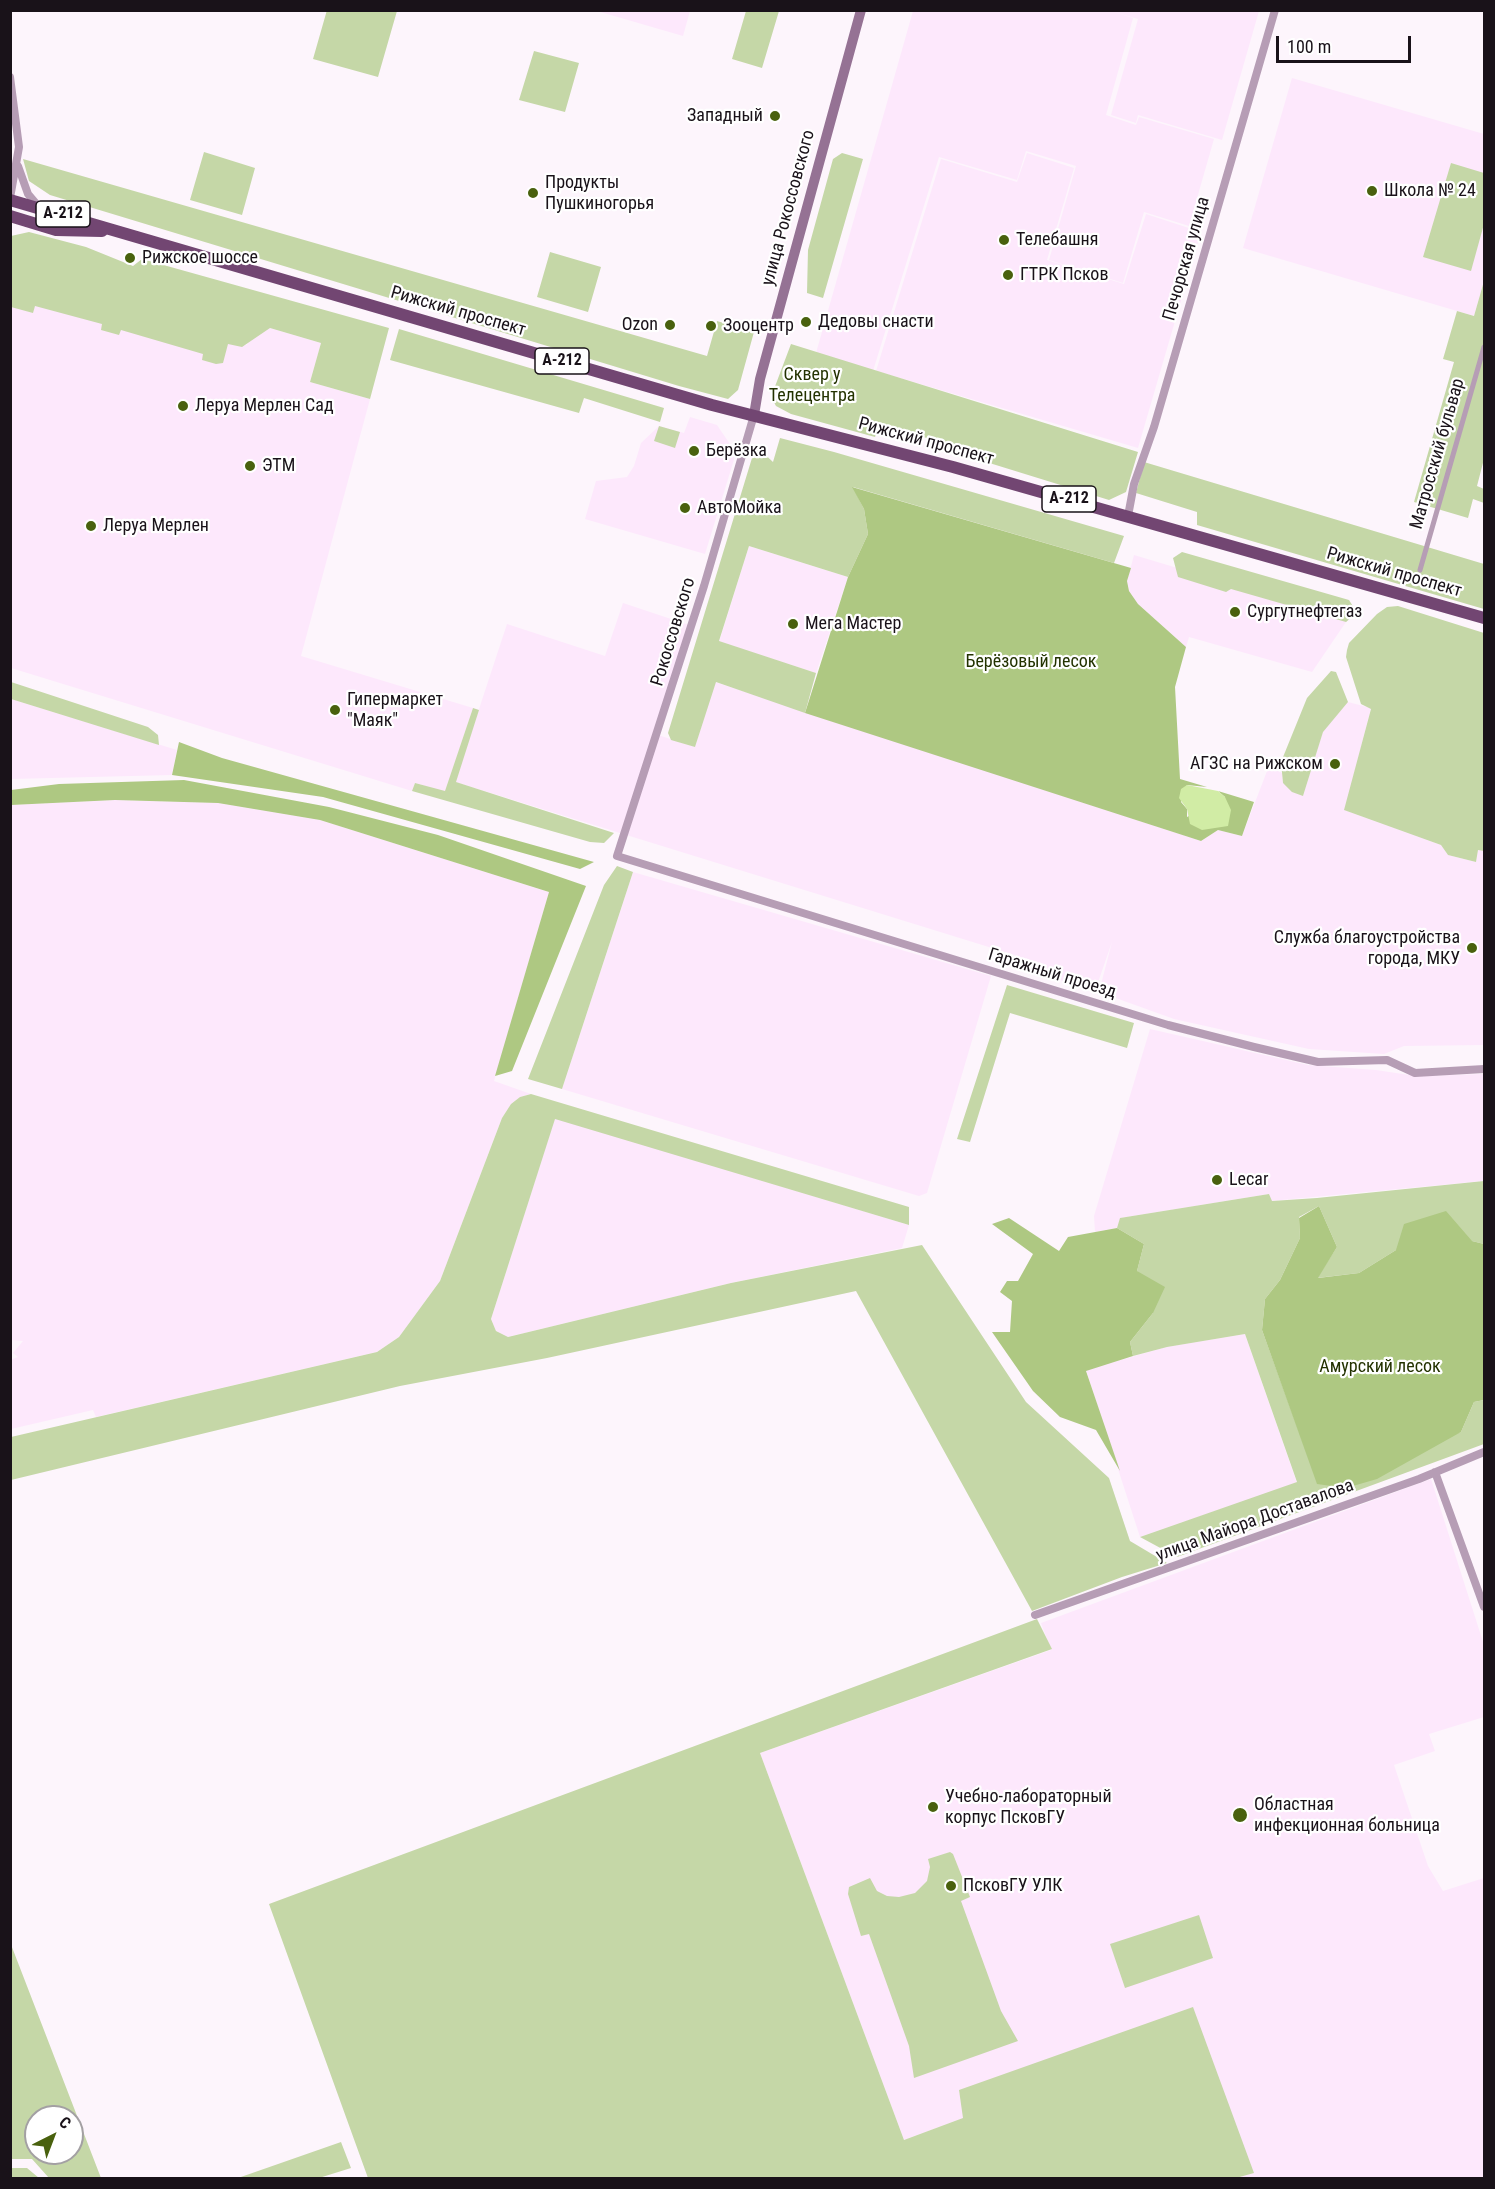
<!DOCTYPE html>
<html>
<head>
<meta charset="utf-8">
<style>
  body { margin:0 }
  #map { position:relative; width:1495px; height:2189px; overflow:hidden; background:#fdf5fc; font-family:"Roboto Condensed",sans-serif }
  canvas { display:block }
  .frame { position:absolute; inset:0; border:12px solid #191219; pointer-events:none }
  .north { position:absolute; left:24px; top:2105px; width:60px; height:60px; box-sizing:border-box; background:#fff; border:2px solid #a3a0a3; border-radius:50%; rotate:42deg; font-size:16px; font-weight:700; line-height:24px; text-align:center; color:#191219 }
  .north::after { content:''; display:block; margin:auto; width:21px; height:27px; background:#49610e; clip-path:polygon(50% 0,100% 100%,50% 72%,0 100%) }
  .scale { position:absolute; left:1276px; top:36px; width:135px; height:27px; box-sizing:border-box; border:3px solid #191219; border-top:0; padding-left:8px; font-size:18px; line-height:21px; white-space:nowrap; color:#191219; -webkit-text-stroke:4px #fff; paint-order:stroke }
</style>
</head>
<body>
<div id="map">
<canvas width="1495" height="2189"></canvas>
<div class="frame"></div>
<div class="north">С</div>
<div class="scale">100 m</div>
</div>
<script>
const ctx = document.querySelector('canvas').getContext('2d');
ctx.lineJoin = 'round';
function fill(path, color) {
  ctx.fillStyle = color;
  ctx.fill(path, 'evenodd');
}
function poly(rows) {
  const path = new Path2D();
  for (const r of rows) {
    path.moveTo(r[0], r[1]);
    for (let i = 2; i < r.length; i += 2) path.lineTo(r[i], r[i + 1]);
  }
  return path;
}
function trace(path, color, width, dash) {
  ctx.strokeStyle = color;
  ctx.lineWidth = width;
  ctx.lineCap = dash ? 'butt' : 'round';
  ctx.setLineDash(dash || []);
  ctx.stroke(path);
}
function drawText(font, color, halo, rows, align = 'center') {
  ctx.font = font + ' "Roboto Condensed",sans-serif';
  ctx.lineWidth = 4.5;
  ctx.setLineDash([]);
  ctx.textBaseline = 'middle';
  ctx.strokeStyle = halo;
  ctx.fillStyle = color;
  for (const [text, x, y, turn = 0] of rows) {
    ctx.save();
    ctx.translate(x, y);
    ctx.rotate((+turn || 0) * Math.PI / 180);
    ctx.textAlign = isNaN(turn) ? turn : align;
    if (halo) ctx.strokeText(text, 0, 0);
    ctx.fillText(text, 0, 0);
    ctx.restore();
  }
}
const built = poly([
  [1108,10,1133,18,1106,115,1136,125,1139,117,1214,139,1189,226,1144,212,1123,283,1049,260,1076,166,1026,151,1017,180,939,157,873,371,816,353,913,11],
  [597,11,690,10,690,11,683,36],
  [1111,11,1259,11,1222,140,1138,115,1136,123,1111,115,1138,19],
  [1292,78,1484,134,1484,281,1474,316,1243,248],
  [1027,153,1074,168,1047,260,1124,284,1146,214,1201,232,1138,448,876,371,941,159,1017,182],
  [10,273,247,345,253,323,321,343,310,382,370,399,301,656,473,708,445,792,415,783,412,791,11,668],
  [690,417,717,425,736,453,705,554,585,519,596,481,627,477,634,466,641,443,659,426,684,433],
  [749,546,848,577,816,673,719,642],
  [1134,555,1348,619,1312,672,1189,637,1186,647,1138,604,1129,591,1127,581],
  [623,603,689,625,655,734,695,747,715,682,1201,841,1218,830,1242,836,1269,766,1282,773,1283,783,1303,796,1323,731,1348,702,1371,708,1345,810,1441,845,1448,855,1476,862,1478,850,1484,851,1484,1045,1404,1046,1384,1054,1309,1049,1174,1019,1099,992,1112,942,1095,991,1044,975,1047,965,455,782,507,624,605,656],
  [11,699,177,750,172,775,11,779],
  [115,800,218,803,320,820,549,892,494,1081,531,1094,520,1097,511,1104,502,1118,440,1281,399,1337,377,1352,96,1417,93,1410,11,1429,10,1360,18,1357,13,1353,23,1341,12,1340,10,1334,11,805],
  [633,872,991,976,927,1193,919,1196,562,1089],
  [1150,1029,1308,1065,1376,1070,1416,1076,1484,1074,1484,1181,1271,1201,1269,1194,1121,1218,1117,1228,1095,1232,1094,1216],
  [555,1118,909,1225,902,1248,731,1283,508,1337,496,1331,491,1319],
  [1245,1334,1297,1483,1140,1537,1086,1370,1166,1347],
  [1431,1479,1484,1645,1484,1717,1429,1734,1435,1751,1394,1765,1428,1866,1443,1891,1484,1878,1484,2178,1237,2178,1254,2172,959,2090,964,2118,904,2140,760,1753,1051,1650,1041,1623]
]);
const green = poly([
  [327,10,397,11,378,77,313,59],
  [746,11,779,11,762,68,732,59],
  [534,51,579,63,565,112,519,100],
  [204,152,255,168,242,215,190,200],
  [842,153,863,159,823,298,807,293,808,250,833,159],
  [23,159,707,356,717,321,754,332,738,390,728,399,679,386,50,195,29,181],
  [1451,163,1484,173,1484,224,1471,271,1423,257],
  [29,232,86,247,133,266,142,259,389,328,370,399,310,382,321,343,270,328,242,347,228,344,223,363,216,364,202,360,203,354,121,330,119,335,101,330,102,324,35,306,33,313,11,307,11,236],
  [550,252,601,267,588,312,537,297],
  [1484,281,1484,459,1477,486,1484,489,1484,503,1473,499,1468,518,1414,502,1454,362,1443,359,1457,311,1474,316],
  [399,329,664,408,660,422,584,398,579,413,390,360],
  [791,344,1138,452,1126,492,1109,500,970,457,950,445,880,424,875,437,791,414,776,406,771,397],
  [659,426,680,432,675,448,654,441],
  [780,438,834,452,1124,536,1114,563,853,487,864,509,868,534,848,577,749,546,719,641,816,673,805,713,716,682,695,747,671,740,668,733,752,458,757,447,773,462],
  [1144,462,1484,564,1484,609,1197,525,1197,512,1136,493],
  [1182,552,1349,600,1354,608,1352,617,1346,622,1231,589,1226,592,1178,577,1173,558],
  [1398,606,1484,633,1484,851,1478,850,1476,862,1448,855,1441,845,1344,810,1371,709,1361,704,1346,657,1347,650,1349,643,1377,614,1387,607],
  [1331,671,1336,672,1348,702,1323,732,1303,796,1292,792,1283,783,1281,762,1307,698],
  [11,682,148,727,158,735,159,745,11,699],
  [473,708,479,710,456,782,614,833,604,843,590,842,412,791,415,783,445,791],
  [617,866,633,872,562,1089,528,1079,604,885],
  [1007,985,1134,1023,1127,1048,1010,1013,970,1142,957,1139],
  [531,1094,909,1207,909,1225,555,1119,491,1319,496,1331,508,1337,731,1283,922,1245,1026,1402,1109,1478,1130,1541,1167,1563,1122,1577,1032,1611,856,1291,547,1358,400,1386,11,1480,11,1437,377,1352,399,1337,440,1281,502,1118,511,1104,520,1097],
  [1484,1181,1484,1244,1472,1241,1396,1250,1359,1273,1317,1278,1337,1247,1319,1206,1299,1217,1300,1238,1280,1280,1265,1299,1262,1330,1318,1484,1461,1432,1474,1402,1484,1400,1484,1444,1177,1557,1140,1537,1297,1482,1245,1334,1167,1347,1133,1356,1130,1342,1153,1313,1137,1271,1144,1244,1117,1228,1120,1218,1269,1194,1272,1201,1317,1198],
  [1037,1619,1052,1649,760,1753,904,2140,963,2118,959,2090,1193,2007,1254,2173,1236,2178,368,2178,269,1904],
  [950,1852,953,1854,970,1897,961,1901,1001,2011,1018,2041,914,2078,909,2046,869,1934,861,1936,848,1894,849,1887,870,1878,877,1891,887,1896,899,1897,915,1893,927,1881,930,1867,928,1859],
  [1199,1915,1213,1958,1125,1988,1110,1944],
  [10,1942,101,2178,49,2178,32,2159,11,2159],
  [36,2117,72,2117,72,2153,36,2153],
  [341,2142,351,2168,319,2178,238,2178],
  [11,2168,27,2168,39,2178,11,2178]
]);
const forest = poly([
  [852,487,1131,568,1127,581,1129,591,1138,604,1186,647,1175,687,1180,779,1207,787,1187,785,1181,802,1187,809,1187,817,1225,797,1218,791,1254,802,1242,836,1218,830,1201,841,805,713,848,577,868,534,864,509],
  [179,742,222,758,594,862,580,869,323,797,172,775],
  [184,780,329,807,438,835,586,886,512,1071,495,1076,549,892,320,820,218,803,115,800,11,805,11,790,59,784],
  [1319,1206,1337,1247,1318,1278,1359,1273,1396,1250,1404,1224,1446,1211,1472,1241,1484,1244,1484,1400,1474,1402,1461,1432,1377,1479,1346,1488,1317,1484,1262,1330,1265,1299,1280,1280,1300,1238,1299,1218],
  [1009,1218,1059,1251,1068,1237,1117,1228,1144,1244,1137,1271,1165,1287,1153,1313,1130,1342,1133,1356,1086,1371,1120,1471,1096,1430,1060,1417,1033,1391,992,1332,1010,1332,1012,1301,1000,1292,1007,1281,1018,1281,1033,1254,992,1224]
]);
const water = poly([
  [1187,785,1218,791,1225,797,1231,810,1228,826,1202,830,1190,824,1187,809,1179,798,1181,789]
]);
const pedestrian = poly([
  [1420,570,1484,347]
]);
const minor = poly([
  [10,77,19,147,10,198],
  [18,166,28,194,39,207],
  [754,415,704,586,617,856,1168,1025,1254,1047,1318,1062,1387,1060,1415,1073,1484,1069],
  [1128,516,1134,484,1154,427,1275,10],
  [1435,1472,1484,1607],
  [1035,1615,1419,1479,1484,1452]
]);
const secondary = poly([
  [754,415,760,379,861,10]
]);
const trunk = poly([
  [10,200,712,405,953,467,1484,618],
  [10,216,56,230,102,231]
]);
const markers = [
  [775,116,6,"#49610e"],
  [1372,191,6,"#49610e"],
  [533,193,6,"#49610e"],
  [1004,240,6,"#49610e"],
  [130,258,6,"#49610e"],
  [1008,275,6,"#49610e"],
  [806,322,6,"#49610e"],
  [670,325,6,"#49610e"],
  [711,326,6,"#49610e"],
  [183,406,6,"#49610e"],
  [694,451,6,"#49610e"],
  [250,466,6,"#49610e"],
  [685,508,6,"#49610e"],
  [91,526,6,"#49610e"],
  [1235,612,6,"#49610e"],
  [793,624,6,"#49610e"],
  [335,710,6,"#49610e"],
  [1335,764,6,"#49610e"],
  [1472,948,6,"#49610e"],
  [1217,1180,6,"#49610e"],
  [933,1807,6,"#49610e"],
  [1240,1815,8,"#49610e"],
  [951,1886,6,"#49610e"]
];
const shields = [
  [63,214,54],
  [562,361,54],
  [1069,499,54]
];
const shieldNames = [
  ["А-212",63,214],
  ["А-212",562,361],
  ["А-212",1069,499]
];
const poiNames = [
  ["Западный",763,116,"right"],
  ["Продукты",545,183],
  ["Пушкиногорья",545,204],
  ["Школа № 24",1384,191],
  ["Телебашня",1016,240],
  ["Рижское шоссе",142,258],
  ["ГТРК Псков",1020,275],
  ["Дедовы снасти",818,322],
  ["Ozon",658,325,"right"],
  ["Зооцентр",723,326],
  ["Леруа Мерлен Сад",195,406],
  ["Берёзка",706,451],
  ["ЭТМ",262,466],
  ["АвтоМойка",697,508],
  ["Леруа Мерлен",103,526],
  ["Сургутнефтегаз",1247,612],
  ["Мега Мастер",805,624],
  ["Гипермаркет",347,700],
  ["\"Маяк\"",347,721],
  ["АГЗС на Рижском",1323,764,"right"],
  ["Служба благоустройства",1460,938,"right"],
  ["города, МКУ",1460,959,"right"],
  ["Lecar",1229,1180],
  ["Учебно-лабораторный",945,1797],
  ["корпус ПсковГУ",945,1818],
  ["Областная",1254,1805],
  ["инфекционная больница",1254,1826],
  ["ПсковГУ УЛК",963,1886]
];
const streetNames = [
  ["улица Рокоссовского",789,208,-75],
  ["Печорская улица",1187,259,-74],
  ["Рижский проспект",458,312,16],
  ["Рижский проспект",926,442,15],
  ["Матросский бульвар",1438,454,-74],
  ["Рижский проспект",1394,573,16],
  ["Рокоссовского",674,632,-73],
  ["Гаражный проезд",1052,974,17],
  ["улица Майора Доставалова",1255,1521,-20]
];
const parkNames = [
  ["Сквер у",812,375],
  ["Телецентра",812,396],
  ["Берёзовый лесок",1031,662],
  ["Амурский лесок",1380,1367]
];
fill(built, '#fde8fc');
fill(green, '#c5d7a7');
fill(forest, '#aec882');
fill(water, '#d1eca5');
trace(pedestrian, '#b69db5', 5);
trace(minor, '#b69db5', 8);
trace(secondary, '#957294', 10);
trace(trunk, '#724672', 12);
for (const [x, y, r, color] of markers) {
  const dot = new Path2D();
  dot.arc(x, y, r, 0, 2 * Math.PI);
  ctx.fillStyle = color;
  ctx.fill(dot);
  trace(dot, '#fff', 2);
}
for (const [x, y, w] of shields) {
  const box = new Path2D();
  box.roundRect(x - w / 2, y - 13, w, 26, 4.5);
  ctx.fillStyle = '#fff';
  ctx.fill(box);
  trace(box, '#191219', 1.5);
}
drawText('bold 16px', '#191219', null, shieldNames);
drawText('18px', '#191219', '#fff', poiNames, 'left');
drawText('18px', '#191219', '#fff', streetNames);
drawText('18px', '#233200', '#fff', parkNames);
</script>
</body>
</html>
